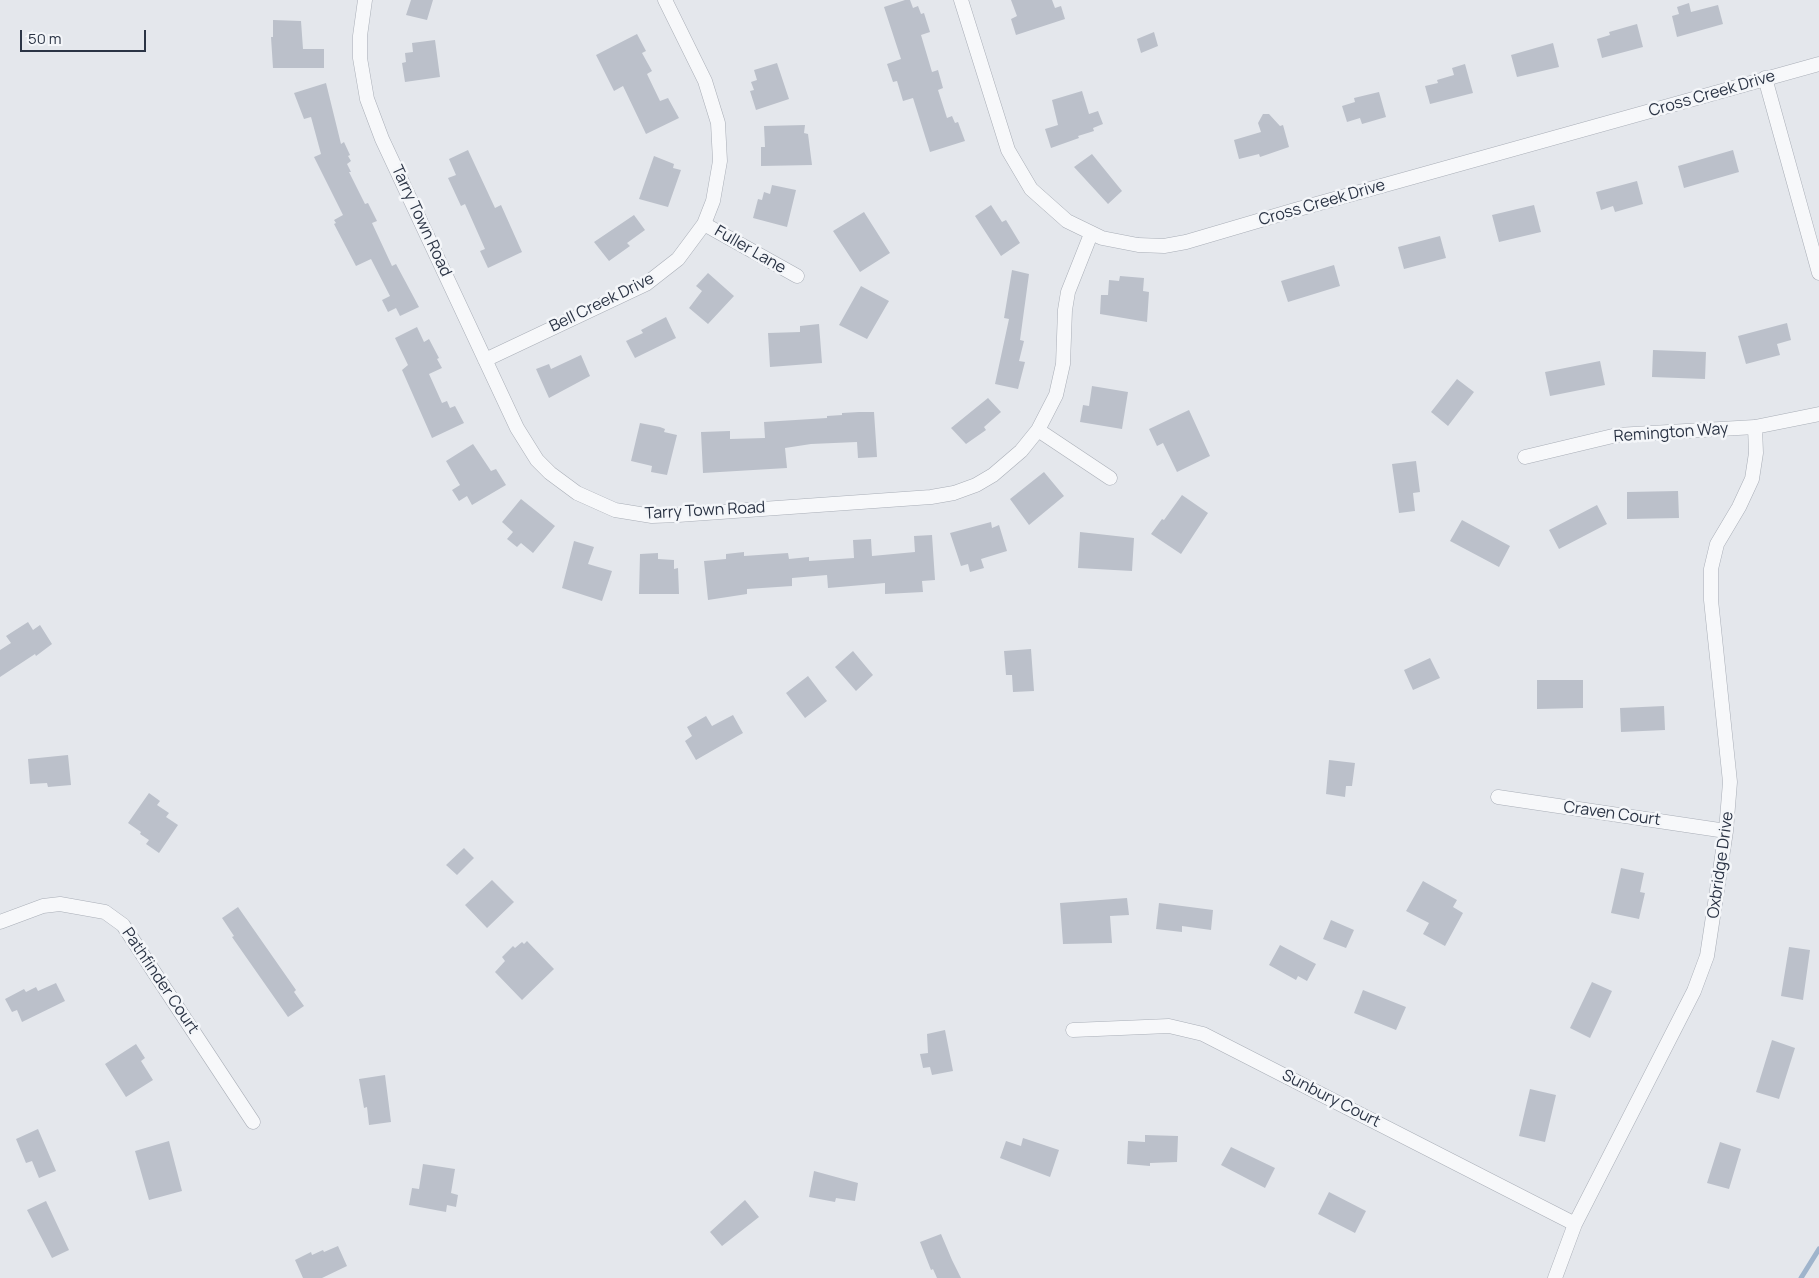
<!DOCTYPE html>
<html>
<head>
<meta charset="utf-8">
<style>
  body { margin:0 }
  #map { position:relative; width:1819px; height:1278px; overflow:hidden; background:#e4e7ec; font-family:Manrope,sans-serif }
  canvas { display:block }
  .scale { position:absolute; left:20px; top:30px; width:126px; height:22px; box-sizing:border-box; border:2px solid #2b3445; border-top:0; padding-left:6px; font-size:15px; line-height:18px; white-space:nowrap; color:#2b3445; -webkit-text-stroke:4px #f4f6f9; paint-order:stroke }
</style>
</head>
<body>
<div id="map">
<canvas width="1819" height="1278"></canvas>
<div class="scale">50 m</div>
</div>
<script>
const ctx = document.querySelector('canvas').getContext('2d');
ctx.lineJoin = 'round';
function poly(rows) {
  const path = new Path2D();
  for (const r of rows) {
    path.moveTo(r[0], r[1]);
    for (let i = 2; i < r.length; i += 2) path.lineTo(r[i], r[i + 1]);
  }
  return path;
}
function trace(path, color, width, dash) {
  ctx.strokeStyle = color;
  ctx.lineWidth = width;
  ctx.lineCap = dash ? 'butt' : 'round';
  ctx.setLineDash(dash || []);
  ctx.stroke(path);
}
function fill(path, color) {
  ctx.fillStyle = color;
  ctx.fill(path, 'evenodd');
}
function drawText(font, color, halo, rows, align = 'center') {
  ctx.font = font + ' Manrope,sans-serif';
  ctx.lineWidth = 5;
  ctx.setLineDash([]);
  ctx.textBaseline = 'middle';
  ctx.strokeStyle = halo;
  ctx.fillStyle = color;
  for (const [text, x, y, turn = 0] of rows) {
    ctx.save();
    ctx.translate(x, y);
    ctx.rotate((+turn || 0) * Math.PI / 180);
    ctx.textAlign = isNaN(turn) ? turn : align;
    if (halo) ctx.strokeText(text, 0, 0);
    ctx.fillText(text, 0, 0);
    ctx.restore();
  }
}
const stream = poly([
  [1801,1278,1819,1249]
]);
const building = poly([
  [411,0,433,0,427,20,406,15],
  [905,0,910,0,913,8,918,6,921,14,924,13,930,32,921,35,932,72,938,70,943,88,938,90,947,118,952,116,955,123,958,122,965,141,930,152,913,98,903,101,897,81,893,82,887,64,901,59,884,7],
  [1011,0,1052,0,1055,8,1061,6,1065,19,1016,35,1011,19,1017,16],
  [1689,3,1691,12,1718,5,1723,24,1677,37,1672,16,1679,14,1677,7],
  [273,20,301,21,303,49,324,49,324,68,273,68,271,37,273,37],
  [1637,24,1643,47,1602,58,1597,39,1610,35,1609,32],
  [1154,32,1158,46,1141,53,1137,39],
  [637,34,646,51,642,53,652,71,647,74,660,101,668,98,679,118,646,134,623,86,614,91,596,55],
  [435,40,440,77,405,82,402,63,406,62,405,53,413,52,412,43],
  [1553,43,1559,67,1517,77,1511,55],
  [777,63,789,99,756,110,750,91,754,90,751,82,757,80,754,70],
  [1465,64,1473,93,1430,104,1425,86,1438,83,1437,80,1454,75,1452,68],
  [326,83,341,144,344,142,350,155,348,156,351,161,347,164,351,172,349,172,365,204,368,203,377,221,372,223,392,266,396,264,419,307,400,316,396,308,388,312,382,300,390,296,371,259,356,266,334,224,336,223,334,220,343,215,314,157,321,154,311,117,304,119,294,93],
  [1082,91,1089,114,1098,111,1103,124,1093,128,1094,131,1078,136,1079,138,1051,148,1045,129,1058,125,1052,100],
  [1379,92,1386,117,1362,124,1360,118,1347,122,1342,106,1355,102,1354,98],
  [1263,114,1269,114,1280,126,1283,125,1289,147,1260,157,1259,154,1239,159,1234,140,1261,132,1258,123],
  [805,125,804,133,808,134,812,165,761,166,761,147,765,147,764,126],
  [468,150,495,208,501,205,522,252,488,268,480,251,485,249,465,204,461,206,448,178,456,175,449,159],
  [1733,150,1739,172,1684,188,1678,166],
  [1092,154,1122,191,1108,204,1074,167],
  [654,156,674,164,673,168,681,170,668,207,639,199],
  [1637,181,1643,204,1615,212,1613,206,1601,210,1596,192],
  [772,185,796,190,787,227,753,218,758,199,762,200,764,192,770,194],
  [991,205,1002,222,1006,220,1020,243,1001,256,975,216],
  [1534,205,1541,232,1499,242,1492,215],
  [864,212,890,253,860,272,833,231],
  [634,215,645,230,627,243,630,246,609,261,594,242],
  [1440,236,1446,258,1404,269,1398,247],
  [1334,265,1340,286,1288,302,1281,281],
  [1012,270,1029,274,1020,340,1024,341,1019,361,1025,362,1018,389,995,384,1009,319,1004,318],
  [708,273,734,296,708,324,689,308,702,291,696,286],
  [1120,276,1144,278,1143,291,1149,292,1147,322,1100,314,1101,295,1108,295,1109,280,1119,281],
  [861,286,889,301,867,339,839,325],
  [666,317,676,338,635,358,626,341,643,333,641,330],
  [1787,323,1791,340,1777,344,1780,355,1746,364,1738,336],
  [819,324,822,363,770,367,768,333,800,332,800,326],
  [417,327,424,342,429,339,439,358,437,359,442,368,429,374,442,403,447,401,450,408,455,406,464,423,432,438,402,370,408,365,395,338],
  [1653,350,1706,352,1705,379,1652,377],
  [581,355,590,376,549,398,536,369,549,364,551,369],
  [1600,361,1605,385,1550,396,1545,372],
  [1457,379,1474,392,1448,426,1431,412],
  [1092,386,1128,392,1122,429,1080,422,1083,405,1089,406],
  [988,398,1001,412,984,427,986,430,966,444,951,428],
  [1189,410,1210,456,1177,472,1163,443,1157,446,1149,429],
  [859,412,874,412,877,457,858,458,857,442,811,444,785,448,787,468,703,473,701,432,730,431,730,439,765,438,764,422,827,418,827,416,842,415,842,413],
  [640,423,660,427,665,429,664,432,677,435,667,475,651,472,652,466,631,461],
  [473,444,491,471,496,469,506,485,472,505,467,496,459,501,452,490,460,485,446,461],
  [1416,461,1420,492,1413,493,1415,511,1399,513,1392,464],
  [1044,472,1064,496,1029,525,1010,499],
  [1678,491,1679,518,1627,519,1627,492],
  [1182,495,1208,513,1181,554,1151,534,1162,519,1164,520],
  [521,499,555,526,533,553,521,543,517,547,507,539,513,532,502,522],
  [1597,505,1607,524,1559,549,1549,530],
  [1462,520,1510,546,1499,567,1450,541],
  [991,522,992,528,999,525,1007,551,981,559,984,568,970,572,968,564,961,566,950,533],
  [1080,532,1134,538,1132,571,1078,568],
  [932,535,935,580,922,581,923,592,885,594,885,583,828,588,827,575,792,578,792,586,747,589,747,594,708,600,704,561,726,559,726,554,744,552,744,556,788,553,789,559,809,557,809,561,854,558,853,540,871,539,872,556,915,552,914,536],
  [574,541,594,547,588,564,612,571,602,601,562,588],
  [658,553,658,559,674,560,674,569,678,568,679,594,639,594,640,554],
  [28,622,33,630,40,625,52,644,36,656,35,654,0,677,0,650,11,643,6,636],
  [1031,649,1034,691,1013,692,1012,675,1006,675,1004,651],
  [853,651,873,675,856,691,835,667],
  [1430,658,1440,678,1413,690,1404,670],
  [808,676,827,701,805,718,786,693],
  [1537,680,1583,680,1583,708,1537,709],
  [1664,706,1665,730,1621,732,1620,708],
  [733,715,743,733,696,760,685,741,692,736,687,727,706,716,712,726],
  [68,755,71,785,48,787,47,783,30,784,28,759],
  [1329,760,1355,763,1352,786,1346,786,1345,797,1326,794],
  [149,793,160,801,157,805,169,813,166,817,178,825,159,853,146,844,149,840,140,834,141,832,128,823],
  [464,848,474,858,457,875,446,865],
  [1621,868,1644,873,1640,892,1645,893,1639,919,1611,913],
  [492,880,514,902,487,928,465,905],
  [1423,881,1457,900,1453,907,1463,913,1445,946,1423,934,1429,923,1406,911],
  [1127,898,1129,915,1110,916,1112,943,1063,944,1060,903],
  [1159,903,1213,910,1211,930,1182,926,1182,932,1156,929],
  [238,907,296,990,294,992,304,1006,288,1017,232,937,234,936,222,918],
  [1331,920,1354,930,1346,948,1323,939],
  [527,941,554,969,522,1000,495,972,505,961,502,957,513,946,515,948,522,942,524,944],
  [1280,945,1316,964,1307,981,1298,976,1296,980,1269,965],
  [1789,947,1810,950,1803,1000,1781,996],
  [1592,982,1612,991,1590,1038,1570,1028],
  [56,983,65,1001,22,1022,17,1010,12,1012,5,999,24,989,26,992,36,987,38,991],
  [1363,990,1406,1007,1396,1030,1354,1013],
  [945,1030,953,1071,932,1075,930,1067,923,1068,920,1054,928,1053,927,1034],
  [1772,1040,1795,1048,1779,1099,1756,1092],
  [136,1044,145,1058,141,1061,153,1080,126,1097,105,1064],
  [385,1075,391,1122,369,1125,367,1107,364,1108,359,1079],
  [1530,1089,1556,1095,1545,1142,1519,1136],
  [38,1129,56,1171,39,1178,32,1161,26,1163,16,1139],
  [1145,1135,1178,1136,1177,1162,1150,1163,1150,1166,1127,1164,1128,1141,1145,1142],
  [1023,1138,1059,1150,1050,1177,1000,1158,1006,1141,1021,1146],
  [169,1141,182,1191,149,1200,135,1151],
  [1720,1142,1741,1149,1729,1189,1707,1183],
  [1231,1147,1275,1168,1265,1188,1221,1165],
  [423,1164,455,1169,451,1193,458,1195,456,1207,447,1205,446,1212,409,1205,412,1188,419,1189],
  [814,1171,858,1183,855,1201,836,1198,835,1202,809,1197],
  [1329,1192,1366,1211,1355,1233,1318,1214],
  [745,1200,759,1217,722,1246,710,1232],
  [46,1201,69,1250,52,1258,27,1210],
  [941,1234,952,1260,961,1278,937,1278,933,1269,931,1270,920,1242],
  [338,1246,347,1266,322,1278,303,1278,295,1260,311,1252,312,1255,323,1250,324,1252]
]);
const street = poly([
  [365,0,360,36,360,58,367,99,382,139,517,428,537,460,550,473,577,493,615,510,652,516,678,515,931,497,954,493,976,485,993,475,1021,451,1038,430,1056,395,1063,364,1065,310,1068,292,1091,234],
  [961,0,1008,150,1031,189,1067,221,1102,238,1138,245,1164,246,1186,242,1295,210,1819,64],
  [1765,78,1819,273],
  [704,224,797,276],
  [485,360,646,284,678,259,704,224,713,201,720,161,718,123,705,81,665,0],
  [1038,430,1110,478],
  [1525,457,1617,435,1755,427,1819,414],
  [1498,797,1726,831],
  [0,922,43,906,60,904,105,912,123,925,253,1122],
  [1073,1030,1169,1026,1203,1034,1575,1224],
  [1555,1278,1575,1224,1694,991,1707,956,1726,831,1730,782,1711,600,1711,569,1717,544,1739,507,1752,479,1756,453,1755,427]
]);
const streetNames = [
  ["Cross Creek Drive",1712,94,-16],
  ["Cross Creek Drive",1322,203,-16],
  ["Tarry Town Road",421,221,65],
  ["Fuller Lane",750,250,30],
  ["Bell Creek Drive",602,303,-26],
  ["Remington Way",1671,433,-4],
  ["Tarry Town Road",705,511,-3],
  ["Craven Court",1612,814,8],
  ["Oxbridge Drive",1721,865,-82],
  ["Pathfinder Court",160,981,56],
  ["Sunbury Court",1331,1099,27]
];
trace(stream, '#9fb4cc', 5);
fill(building, '#bbc0ca');
trace(street, '#a9aeb7', 15);
trace(street, '#f7f8fa', 14);
drawText('16px', '#2b3445', '#f4f6f9', streetNames);
</script>
</body>
</html>
